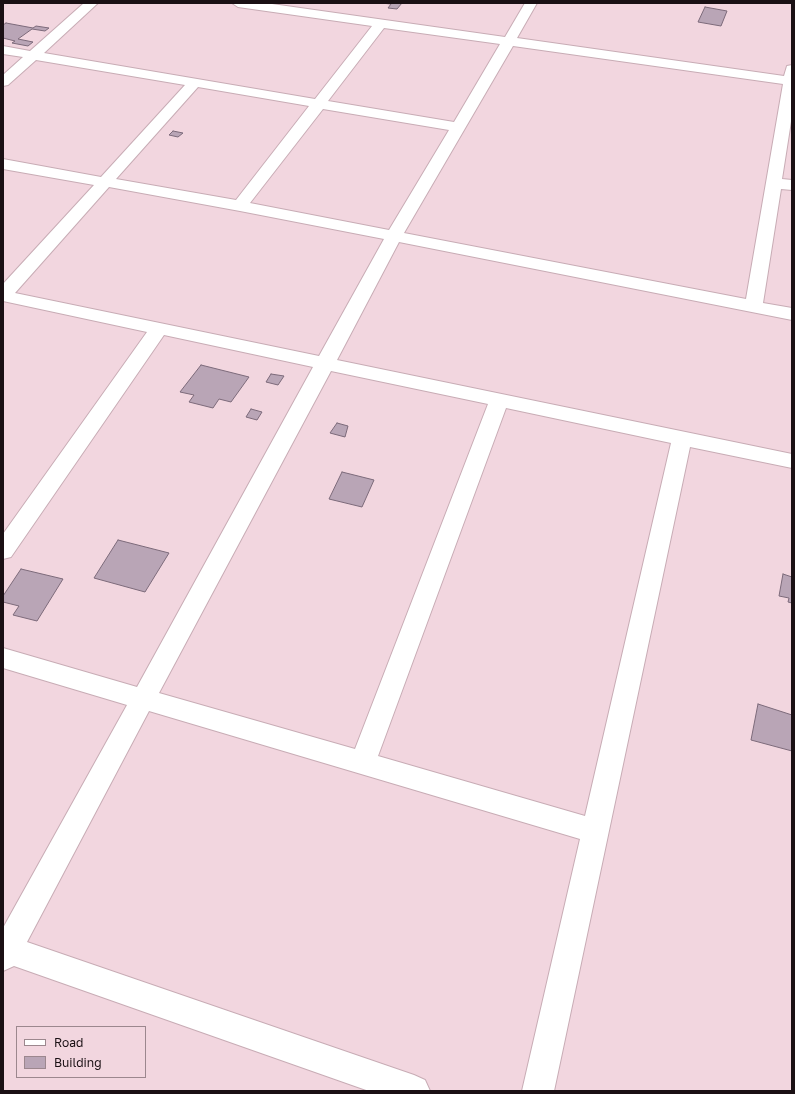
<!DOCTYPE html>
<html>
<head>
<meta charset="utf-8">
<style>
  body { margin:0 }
  #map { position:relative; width:795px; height:1094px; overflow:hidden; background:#f2d6df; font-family:"Golos Text",sans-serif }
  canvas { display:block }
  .frame { position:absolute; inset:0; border:4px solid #1a1014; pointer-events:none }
  .legend { position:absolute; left:16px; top:1026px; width:130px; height:52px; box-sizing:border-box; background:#f2d6df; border:1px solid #9c878e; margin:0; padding:5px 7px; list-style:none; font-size:12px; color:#1a1014 }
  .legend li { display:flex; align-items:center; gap:8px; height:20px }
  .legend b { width:20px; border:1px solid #9c878e }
</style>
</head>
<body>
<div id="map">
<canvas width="795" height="1094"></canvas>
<div class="frame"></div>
<ul class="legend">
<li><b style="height:5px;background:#fff"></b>Road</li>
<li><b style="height:11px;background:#b9a5b6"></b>Building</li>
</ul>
</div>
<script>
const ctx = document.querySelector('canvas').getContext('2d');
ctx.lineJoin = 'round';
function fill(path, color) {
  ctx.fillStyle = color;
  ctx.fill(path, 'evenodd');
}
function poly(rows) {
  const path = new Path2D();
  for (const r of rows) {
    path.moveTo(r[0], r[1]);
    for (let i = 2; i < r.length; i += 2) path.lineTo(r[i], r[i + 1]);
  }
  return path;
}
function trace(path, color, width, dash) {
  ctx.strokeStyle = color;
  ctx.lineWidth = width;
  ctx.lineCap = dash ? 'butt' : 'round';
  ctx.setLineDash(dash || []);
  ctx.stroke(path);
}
const building = poly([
  [381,3,402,3,397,9,388,8,391,4,381,3],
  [705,7,727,11,721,26,698,22,705,7],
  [6,23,33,28,36,26,49,28,45,31,32,29,18,39,33,42,28,46,12,43,15,41,3,38,3,25,6,23],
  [173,131,183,133,178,137,169,135,173,131],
  [201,365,249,377,231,402,219,399,213,408,189,402,194,395,180,392,201,365],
  [271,374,284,376,278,385,266,382,271,374],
  [251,409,262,412,257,420,246,417,251,409],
  [337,423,348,426,345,437,330,433,337,423],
  [342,472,374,480,362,507,329,499,342,472],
  [118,540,169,553,145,592,94,578,118,540],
  [21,569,63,579,37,621,13,615,19,606,3,602,3,596,21,569],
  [783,574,792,577,792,603,788,602,789,598,779,596,783,574],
  [758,704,792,715,792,751,751,740,758,704]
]);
const minor = poly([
  [84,3,98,3,44,53,315,99,372,26,238,7,232,3,265,3,505,37,525,3,537,3,517,38,784,76,787,66,792,65,792,115,782,179,792,180,792,190,781,189,763,303,792,308,792,320,399,242,337,360,792,454,792,468,690,447,554,1091,522,1091,580,839,149,711,27,942,414,1075,425,1080,430,1091,369,1091,14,966,3,971,3,928,127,705,3,668,3,648,137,687,313,367,164,335,11,557,3,559,3,534,147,332,3,301,3,284,94,185,3,169,3,159,101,177,185,85,36,60,8,85,3,86,3,75,23,57,3,54,3,46,30,51,84,3],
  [384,28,500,44,454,122,328,101,384,28],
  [513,46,783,84,746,299,404,233,513,46],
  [198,87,309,106,236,200,116,179,198,87],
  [323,109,449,130,389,230,250,203,323,109],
  [109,187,240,211,384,239,319,356,15,293,109,187],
  [331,371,488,404,355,749,159,693,331,371],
  [506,408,671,443,585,816,378,756,506,408]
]);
fill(building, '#b9a5b6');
trace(building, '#7c6a7a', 1);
trace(minor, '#c8acb5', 2);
fill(minor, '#fff');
</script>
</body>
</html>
